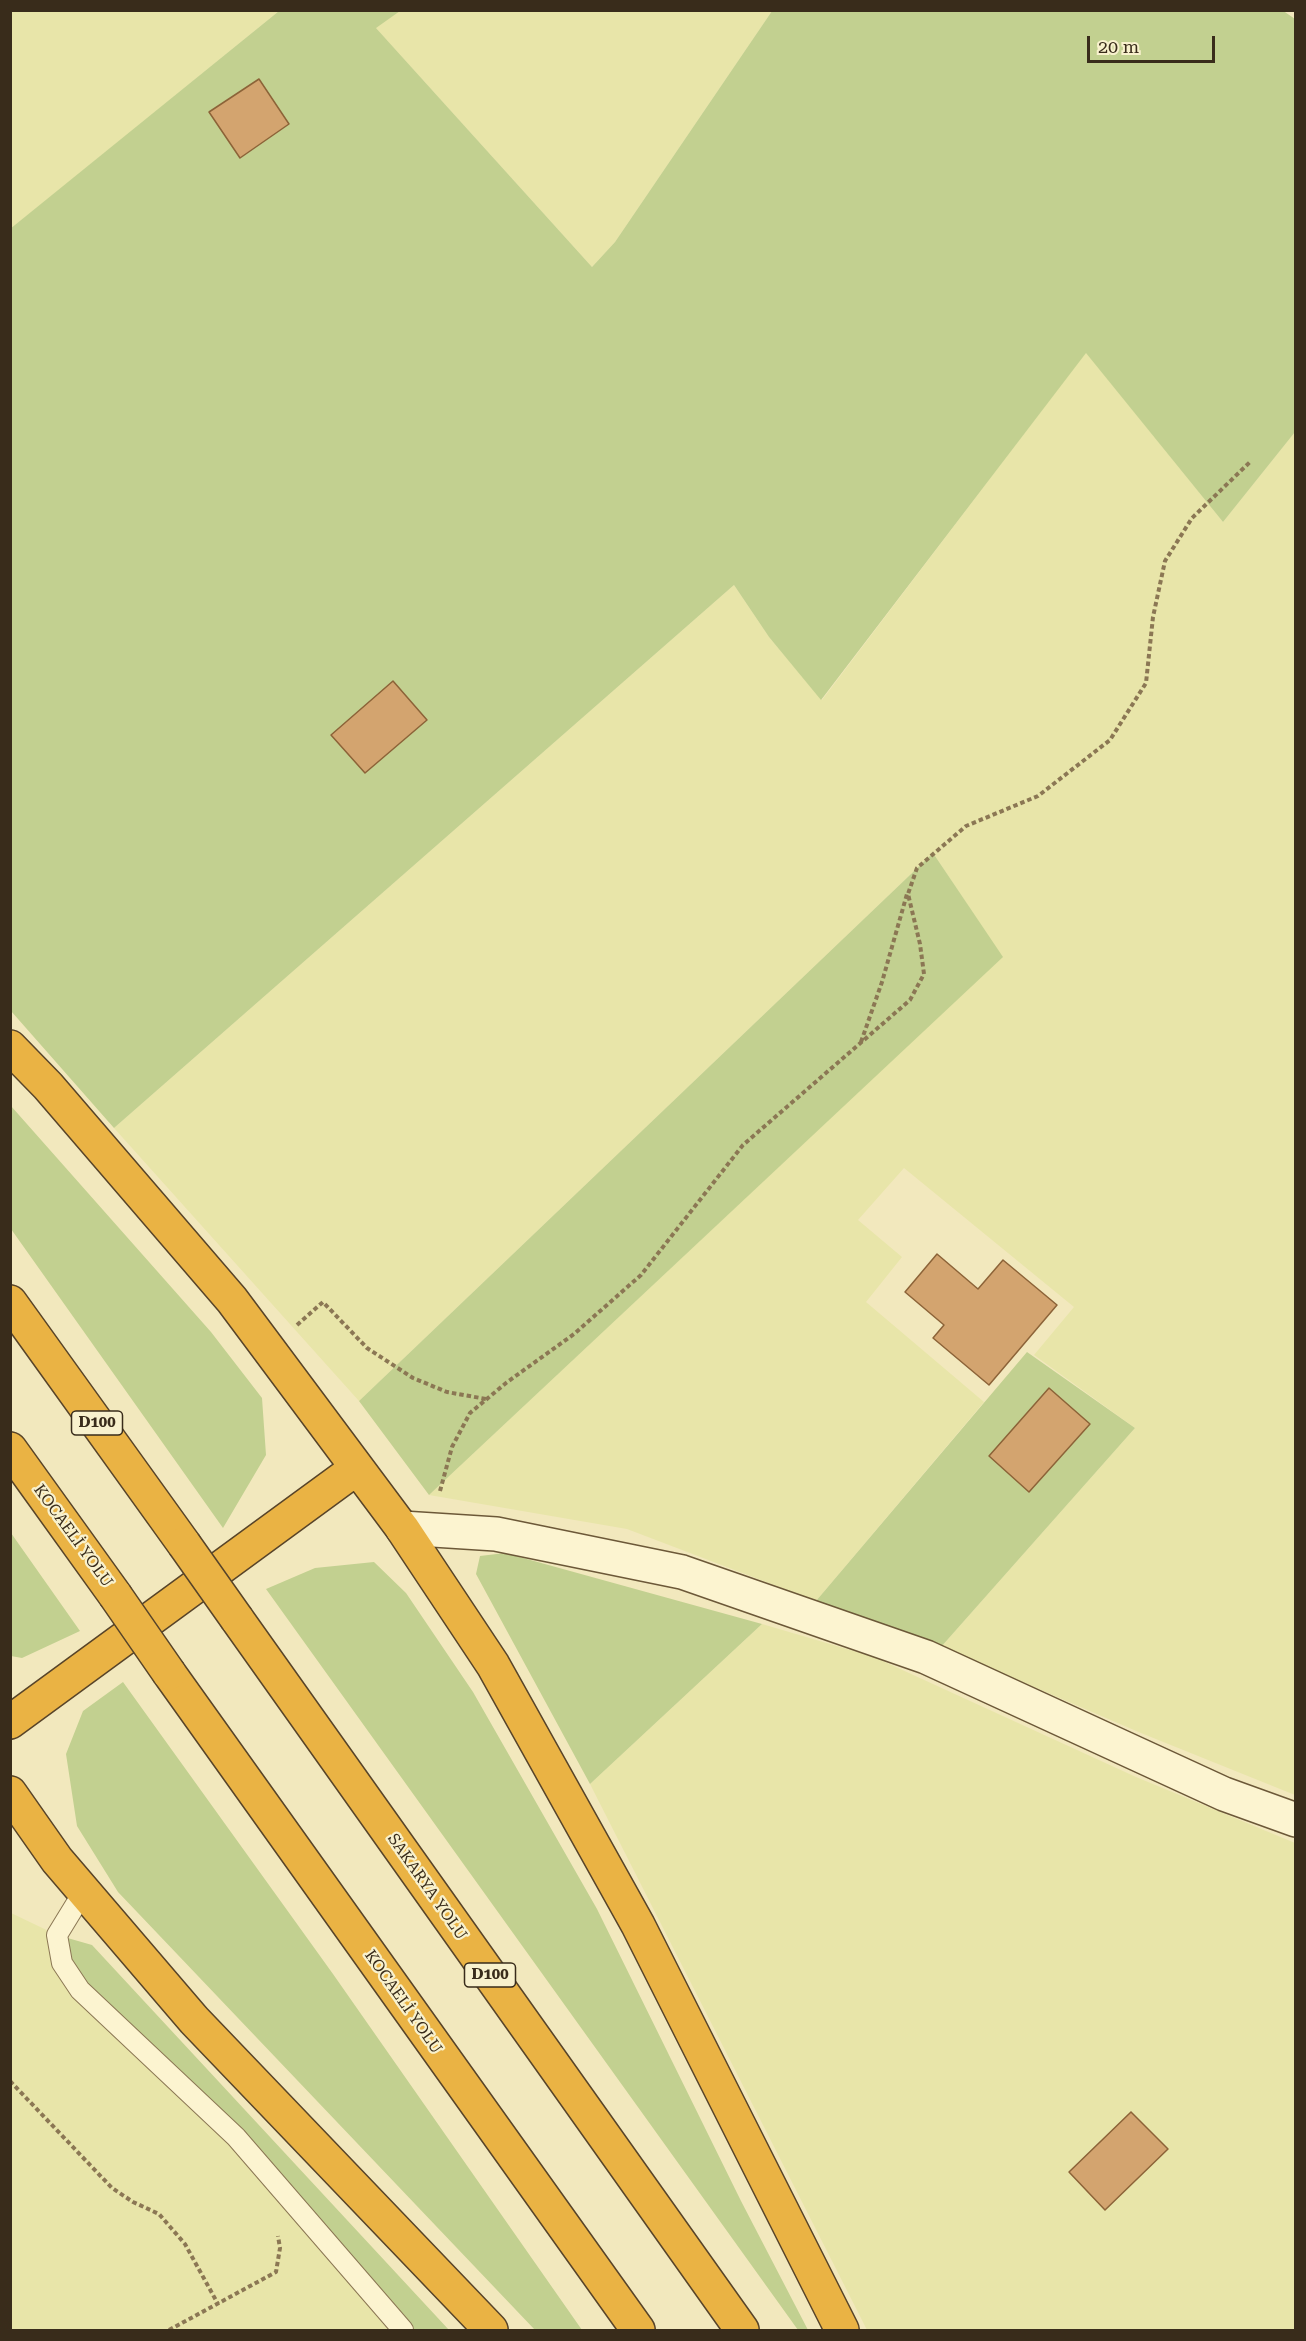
<!DOCTYPE html>
<html>
<head>
<meta charset="utf-8">
<style>
  body { margin:0 }
  #map { position:relative; width:1306px; height:2341px; overflow:hidden; background:#f2e8bd; font-family:"Roboto Serif",serif }
  canvas { display:block }
  .frame { position:absolute; inset:0; border:12px solid #392c1b; pointer-events:none }
  .scale { position:absolute; left:1087px; top:36px; width:128px; height:27px; box-sizing:border-box; border:3px solid #392c1b; border-top:0; padding-left:8px; font-size:18px; line-height:21px; white-space:nowrap; color:#392c1b; -webkit-text-stroke:4px #f8f1cd; paint-order:stroke }
</style>
</head>
<body>
<div id="map">
<canvas width="1306" height="2341"></canvas>
<div class="frame"></div>
<div class="scale">20 m</div>
</div>
<script>
const ctx = document.querySelector('canvas').getContext('2d');
ctx.lineJoin = 'round';
function fill(path, color) {
  ctx.fillStyle = color;
  ctx.fill(path, 'evenodd');
}
function poly(rows) {
  const path = new Path2D();
  for (const r of rows) {
    path.moveTo(r[0], r[1]);
    for (let i = 2; i < r.length; i += 2) path.lineTo(r[i], r[i + 1]);
  }
  return path;
}
function trace(path, color, width, dash) {
  ctx.strokeStyle = color;
  ctx.lineWidth = width;
  ctx.lineCap = dash ? 'butt' : 'round';
  ctx.setLineDash(dash || []);
  ctx.stroke(path);
}
function drawText(font, color, halo, rows, align = 'center') {
  ctx.font = font + ' "Roboto Serif",serif';
  ctx.lineWidth = 4.5;
  ctx.setLineDash([]);
  ctx.textBaseline = 'middle';
  ctx.strokeStyle = halo;
  ctx.fillStyle = color;
  for (const [text, x, y, turn = 0] of rows) {
    ctx.save();
    ctx.translate(x, y);
    ctx.rotate((+turn || 0) * Math.PI / 180);
    ctx.textAlign = isNaN(turn) ? turn : align;
    if (halo) ctx.strokeText(text, 0, 0);
    ctx.fillText(text, 0, 0);
    ctx.restore();
  }
}
const farmland = poly([
  [11,10,279,10,279,11,11,229],
  [400,10,772,11,615,242,592,267,375,27],
  [1086,352,1223,522,1295,432,1295,1795,1141,1733,941,1647,1135,1428,1034,1355,1074,1307,904,1168,858,1220,902,1257,866,1302,984,1402,816,1601,627,1529,429,1495,1002,957,933,853,359,1401,114,1128,734,585,769,637,822,700],
  [762,1624,874,1657,1136,1777,1295,1843,1295,2330,867,2330,590,1784],
  [11,1913,57,1935,236,2137,403,2330,11,2330]
]);
const green = poly([
  [1282,10,1295,19,1295,432,1223,522,1086,353,821,700,769,637,734,585,114,1128,11,1011,10,229,279,11,400,11,376,28,592,267,615,242,772,11],
  [933,853,1003,957,429,1495,359,1401],
  [11,1106,211,1332,262,1398,266,1455,223,1528,11,1229],
  [1027,1352,1135,1428,941,1647,816,1601],
  [11,1533,80,1631,22,1658,11,1656],
  [505,1553,762,1624,590,1784,476,1574,480,1556],
  [374,1562,406,1593,473,1692,597,1909,741,2201,808,2330,798,2330,266,1589,315,1568],
  [123,1682,333,1974,582,2330,535,2330,118,1892,77,1826,66,1754,83,1711],
  [57,1935,92,1945,449,2330,403,2330,321,2233,80,1990]
]);
const building = poly([
  [259,79,289,124,240,158,209,112,259,79],
  [393,681,427,720,365,773,331,735,393,681],
  [937,1254,978,1289,1003,1260,1057,1305,989,1385,933,1338,944,1325,905,1292,937,1254],
  [1049,1388,1090,1424,1029,1492,989,1456,1049,1388],
  [1131,2112,1168,2149,1105,2210,1069,2172,1131,2112]
]);
const path = poly([
  [861,1042,882,982,907,894],
  [297,1325,323,1302,367,1348,413,1378,447,1392,486,1399],
  [440,1491,452,1447,470,1413,506,1383,574,1334,641,1275,743,1145,910,1000,924,974,920,944,908,894,917,868,966,826,1038,796,1110,740,1146,683,1153,617,1165,561,1192,518,1251,461],
  [10,2081,112,2188,133,2202,159,2214,185,2244,218,2304],
  [169,2330,276,2272,280,2248,278,2236]
]);
const lane = poly([
  [84,1891,57,1935,62,1963,80,1990,236,2137,403,2330]
]);
const secondary = poly([
  [402,1528,496,1534,682,1572,926,1657,1224,1794,1296,1820]
]);
const highway = poly([
  [10,1047,48,1086,232,1300,402,1528,493,1665,638,1925,842,2330],
  [10,1302,184,1544],
  [10,1449,115,1595],
  [237,1619,742,2330],
  [169,1673,638,2330],
  [10,1722,357,1468],
  [10,1793,57,1860,194,2020,491,2330]
]);
const highwayBridge = poly([
  [184,1544,237,1619],
  [115,1595,169,1673]
]);
const shields = [
  [97,1423,51],
  [490,1975,51]
];
const shieldNames = [
  ["D100",97,1423],
  ["D100",490,1975]
];
const streetNames = [
  ["KOCAELİ YOLU",73,1536,54],
  ["SAKARYA YOLU",427,1887,55],
  ["KOCAELİ YOLU",403,2002,55]
];
fill(farmland, '#e8e5a9');
fill(green, '#c2d090');
fill(building, '#d3a46f');
trace(building, '#8c6338', 1.5);
trace(lane, '#8b7754', 22);
trace(secondary, '#6c5838', 36);
trace(highway, '#584429', 36);
trace(path, '#8b7754', 4, [4.5, 3]);
trace(lane, '#fcf4d0', 20);
trace(secondary, '#fcf4d0', 33);
trace(highway, '#eab344', 33);
trace(highwayBridge, '#584429', 36, []);
trace(highwayBridge, '#eab344', 33);
for (const [x, y, w] of shields) {
  const box = new Path2D();
  box.roundRect(x - w / 2, y - 12, w, 24, 4.5);
  ctx.fillStyle = '#f8f1cd';
  ctx.fill(box);
  trace(box, '#392c1b', 1.5);
}
drawText('bold 15px', '#392c1b', null, shieldNames);
drawText('16px', '#392c1b', '#f8f1cd', streetNames);
</script>
</body>
</html>
